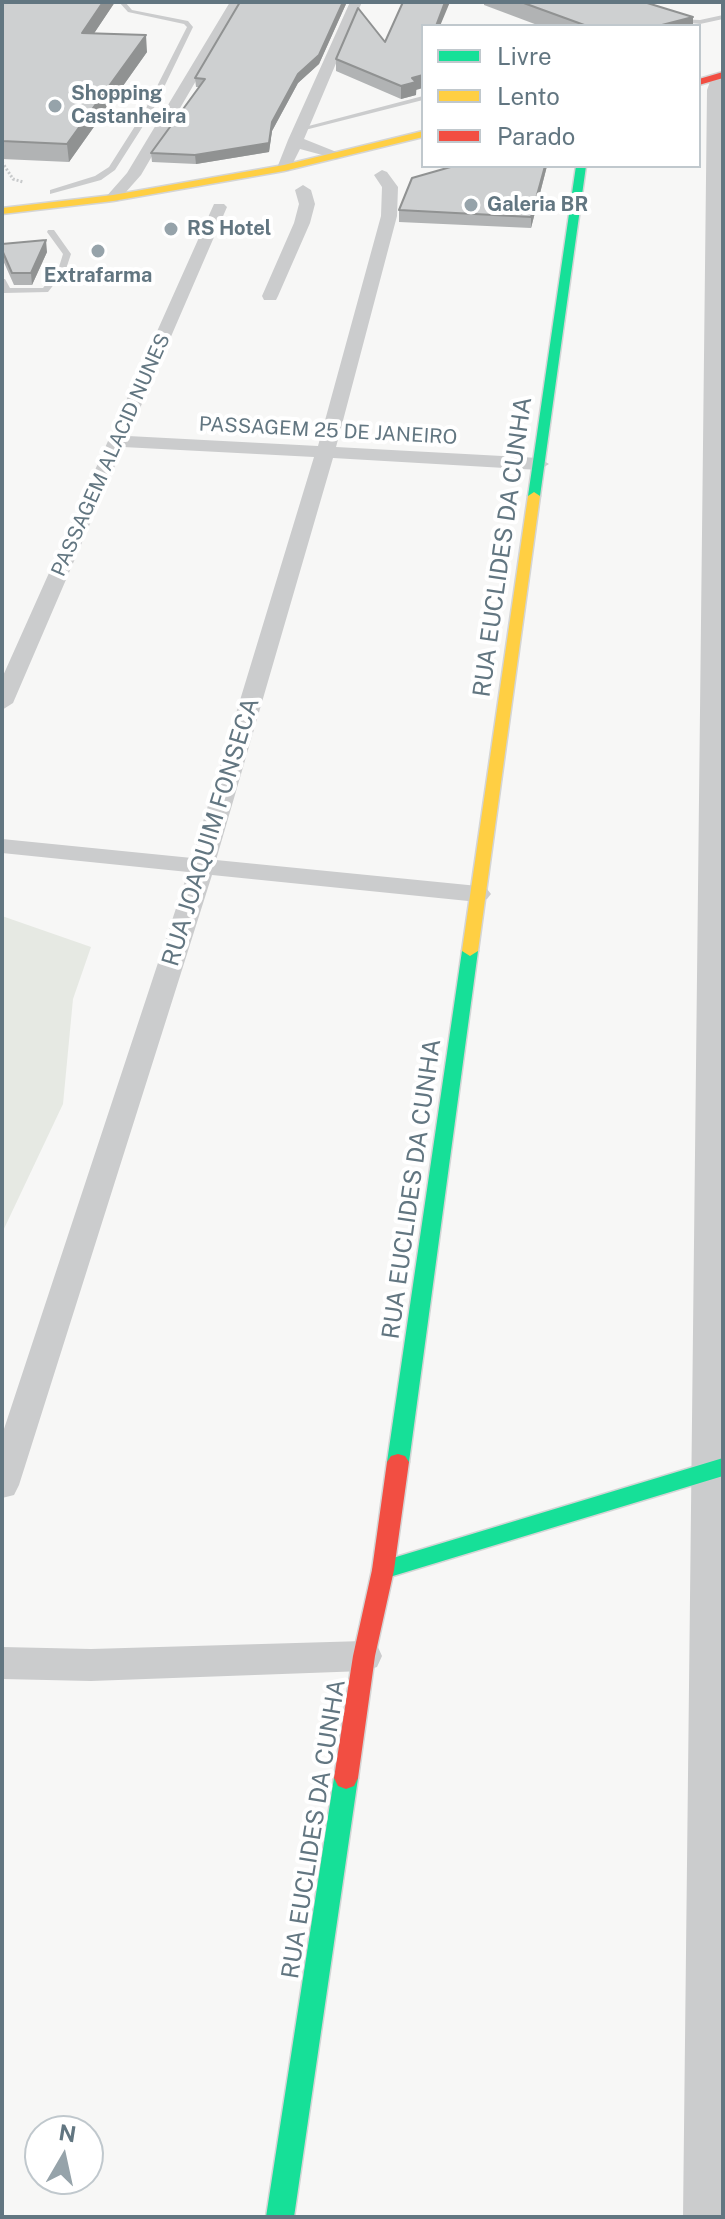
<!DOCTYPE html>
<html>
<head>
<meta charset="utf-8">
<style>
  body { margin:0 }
  #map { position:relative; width:725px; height:2219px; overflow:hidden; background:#f7f7f6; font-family:"Public Sans",sans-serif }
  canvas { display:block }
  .frame { position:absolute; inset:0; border:4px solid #627681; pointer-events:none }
  .legend { position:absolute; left:421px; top:24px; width:280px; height:144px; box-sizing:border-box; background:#fff; border:2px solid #c0c8cd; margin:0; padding:10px 14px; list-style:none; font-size:24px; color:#627681 }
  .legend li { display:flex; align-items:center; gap:16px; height:40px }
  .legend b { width:40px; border:2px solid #c0c8cd }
  .north { position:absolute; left:24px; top:2115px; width:80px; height:80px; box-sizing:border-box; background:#fff; border:2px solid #c0c8cd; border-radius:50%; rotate:9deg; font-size:22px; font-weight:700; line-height:32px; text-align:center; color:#627681 }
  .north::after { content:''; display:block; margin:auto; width:28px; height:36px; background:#96a3aa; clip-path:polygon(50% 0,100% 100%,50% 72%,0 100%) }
</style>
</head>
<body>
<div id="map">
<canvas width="725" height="2219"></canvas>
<div class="frame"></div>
<ul class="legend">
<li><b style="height:10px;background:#16e098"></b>Livre</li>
<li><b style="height:10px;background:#ffcf43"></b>Lento</li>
<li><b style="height:10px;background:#f24e42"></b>Parado</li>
</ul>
<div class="north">N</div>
</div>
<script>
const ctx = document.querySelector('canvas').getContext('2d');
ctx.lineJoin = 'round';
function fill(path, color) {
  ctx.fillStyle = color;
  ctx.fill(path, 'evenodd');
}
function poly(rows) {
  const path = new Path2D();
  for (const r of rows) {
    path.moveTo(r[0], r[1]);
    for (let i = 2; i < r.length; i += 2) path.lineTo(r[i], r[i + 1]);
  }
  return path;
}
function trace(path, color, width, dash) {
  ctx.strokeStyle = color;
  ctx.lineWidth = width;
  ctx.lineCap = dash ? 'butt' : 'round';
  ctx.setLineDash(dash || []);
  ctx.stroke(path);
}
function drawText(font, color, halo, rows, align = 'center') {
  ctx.font = font + ' "Public Sans",sans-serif';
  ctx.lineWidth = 8;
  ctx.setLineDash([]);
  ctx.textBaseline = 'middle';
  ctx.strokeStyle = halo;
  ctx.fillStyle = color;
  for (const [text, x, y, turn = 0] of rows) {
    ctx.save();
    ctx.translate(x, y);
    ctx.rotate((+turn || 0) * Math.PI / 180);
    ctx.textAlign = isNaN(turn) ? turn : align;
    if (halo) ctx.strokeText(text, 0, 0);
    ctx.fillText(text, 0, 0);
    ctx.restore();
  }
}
const green = poly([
  [2,916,91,947,73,999,63,1104,2,1233]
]);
const path = poly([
  [2,162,13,179,23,182]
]);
const lane = poly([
  [119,2,125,2,132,10,188,21,193,27,152,112,115,170,101,180,50,194,50,190,95,176,109,167,144,112,187,27,184,24,128,12,119,2],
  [723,15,723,19,700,24,673,21,676,19,700,20,723,15],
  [423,96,423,100,301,131,297,129,423,96],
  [48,230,54,230,71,254,66,269,48,292,4,293,2,279,5,279,10,288,43,288,59,267,63,254,47,232,48,230]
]);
const street = poly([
  [230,2,242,2,141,175,118,201,108,201,105,198,127,173,230,2],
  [350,2,362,2,304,139,344,155,337,159,300,149,289,171,279,171,277,168,288,140,350,2],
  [719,72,723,73,723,2217,683,2217,707,90,712,76,719,72],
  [382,170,387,172,398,187,397,216,336,447,539,458,549,464,539,470,333,458,216,860,478,886,487,889,491,894,487,899,478,902,212,875,19,1485,14,1495,2,1498,2,1435,188,872,2,853,2,839,192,858,314,457,123,447,13,703,2,710,2,678,214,204,224,204,227,207,128,436,318,446,381,216,382,187,374,175,382,170],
  [303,185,311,190,315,204,310,223,278,296,276,300,264,300,262,296,294,223,299,204,295,190,303,185],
  [364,1641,377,1645,382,1656,377,1667,364,1671,91,1681,2,1679,2,1647,91,1649,364,1641]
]);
const fast = poly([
  [576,166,586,166,540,496,534,500,528,496,576,166],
  [470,946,478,951,409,1462,405,1468,398,1470,391,1468,387,1462,462,951,470,946],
  [723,1458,723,1476,383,1579,375,1577,372,1570,375,1563,383,1561,723,1458],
  [346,1767,354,1770,358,1778,294,2217,266,2217,334,1778,338,1770,346,1767]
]);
const slow = poly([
  [423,131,423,137,284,171,113,201,2,214,2,208,113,195,284,165,423,131],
  [534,492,540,496,478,951,470,956,462,951,528,496,534,492]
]);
const jam = poly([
  [723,72,723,78,699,85,699,79,723,72],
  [398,1454,405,1456,409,1462,394,1570,375,1656,358,1778,354,1786,346,1789,338,1786,334,1778,353,1656,372,1570,387,1462,391,1456,398,1454]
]);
const wall = poly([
  [2,2,115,2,94,33,147,52,69,162,2,159],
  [240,2,346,2,346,4,319,64,298,83,272,131,269,152,196,164,152,162,151,153,199,87,196,87,195,78],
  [484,2,644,2,693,26,540,26,484,5],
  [423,26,416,95,401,99,336,71,336,59,385,42],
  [454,166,547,166,531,228,399,222,399,210],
  [2,244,47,252,32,285,14,285,2,258]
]);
const shadedWall = poly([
  [103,2,115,2,83,50,82,33],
  [343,2,346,2,346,4,319,64,298,83,272,131,269,152,196,164,195,155,272,122,298,74],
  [445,2,450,2,440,26,436,26],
  [693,17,693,26,658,26],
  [146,35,147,52,69,162,67,144],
  [423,75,423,88,416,90,416,95,401,99,401,86,412,78],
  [545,166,547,166,531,228,531,217],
  [46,240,47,252,32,285,31,273]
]);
const building = poly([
  [2,2,103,2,82,33,146,35,67,144,2,141,2,2],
  [240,2,343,2,319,55,298,74,272,122,269,143,195,155,151,153,205,79,195,78,240,2],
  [403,2,445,2,436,26,423,26,423,75,412,78,416,82,401,86,336,59,358,8,385,42,403,2],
  [521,2,644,2,693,17,658,26,587,26,521,2],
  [454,166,545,166,531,217,399,210,412,178,454,166],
  [46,240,31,273,12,273,2,250,2,244,46,240]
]);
const markers = [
  [55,106,8,"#96a3aa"],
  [471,205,8,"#96a3aa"],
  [171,229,8,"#96a3aa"],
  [98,251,8,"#96a3aa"]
];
const farPoinames = [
  ["Shopping",71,94],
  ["Castanheira",71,117],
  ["Galeria BR",487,205],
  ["RS Hotel",187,229],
  ["Extrafarma",98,276,"center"]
];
const farStreetnames = [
  ["PASSAGEM 25 DE JANEIRO",328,431,3],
  ["PASSAGEM ALACID NUNES",111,455,-66]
];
const streetNames = [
  ["RUA EUCLIDES DA CUNHA",503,547,-82],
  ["RUA JOAQUIM FONSECA",211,832,-73],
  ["RUA EUCLIDES DA CUNHA",412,1189,-82],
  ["RUA EUCLIDES DA CUNHA",314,1829,-81]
];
fill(green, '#e6e9e3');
trace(fast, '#d4d5d5', 3);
trace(slow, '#d4d5d5', 3);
trace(jam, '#d4d5d5', 3);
trace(path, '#c8cacb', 3, [2, 2]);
fill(lane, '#cbcccd');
fill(street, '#cbcccd');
fill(fast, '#16e098');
fill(slow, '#ffcf43');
fill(jam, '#f24e42');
fill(wall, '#b1b3b4');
fill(shadedWall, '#909292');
fill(building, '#ced0d1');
trace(building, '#909292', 2);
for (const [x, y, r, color] of markers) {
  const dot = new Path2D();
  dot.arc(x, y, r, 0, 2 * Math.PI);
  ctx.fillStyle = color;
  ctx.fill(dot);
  trace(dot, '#fff', 3);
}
drawText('bold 20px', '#627681', '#fff', farPoinames, 'left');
drawText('20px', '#627681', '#fff', farStreetnames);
drawText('24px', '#627681', '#fff', streetNames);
</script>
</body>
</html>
